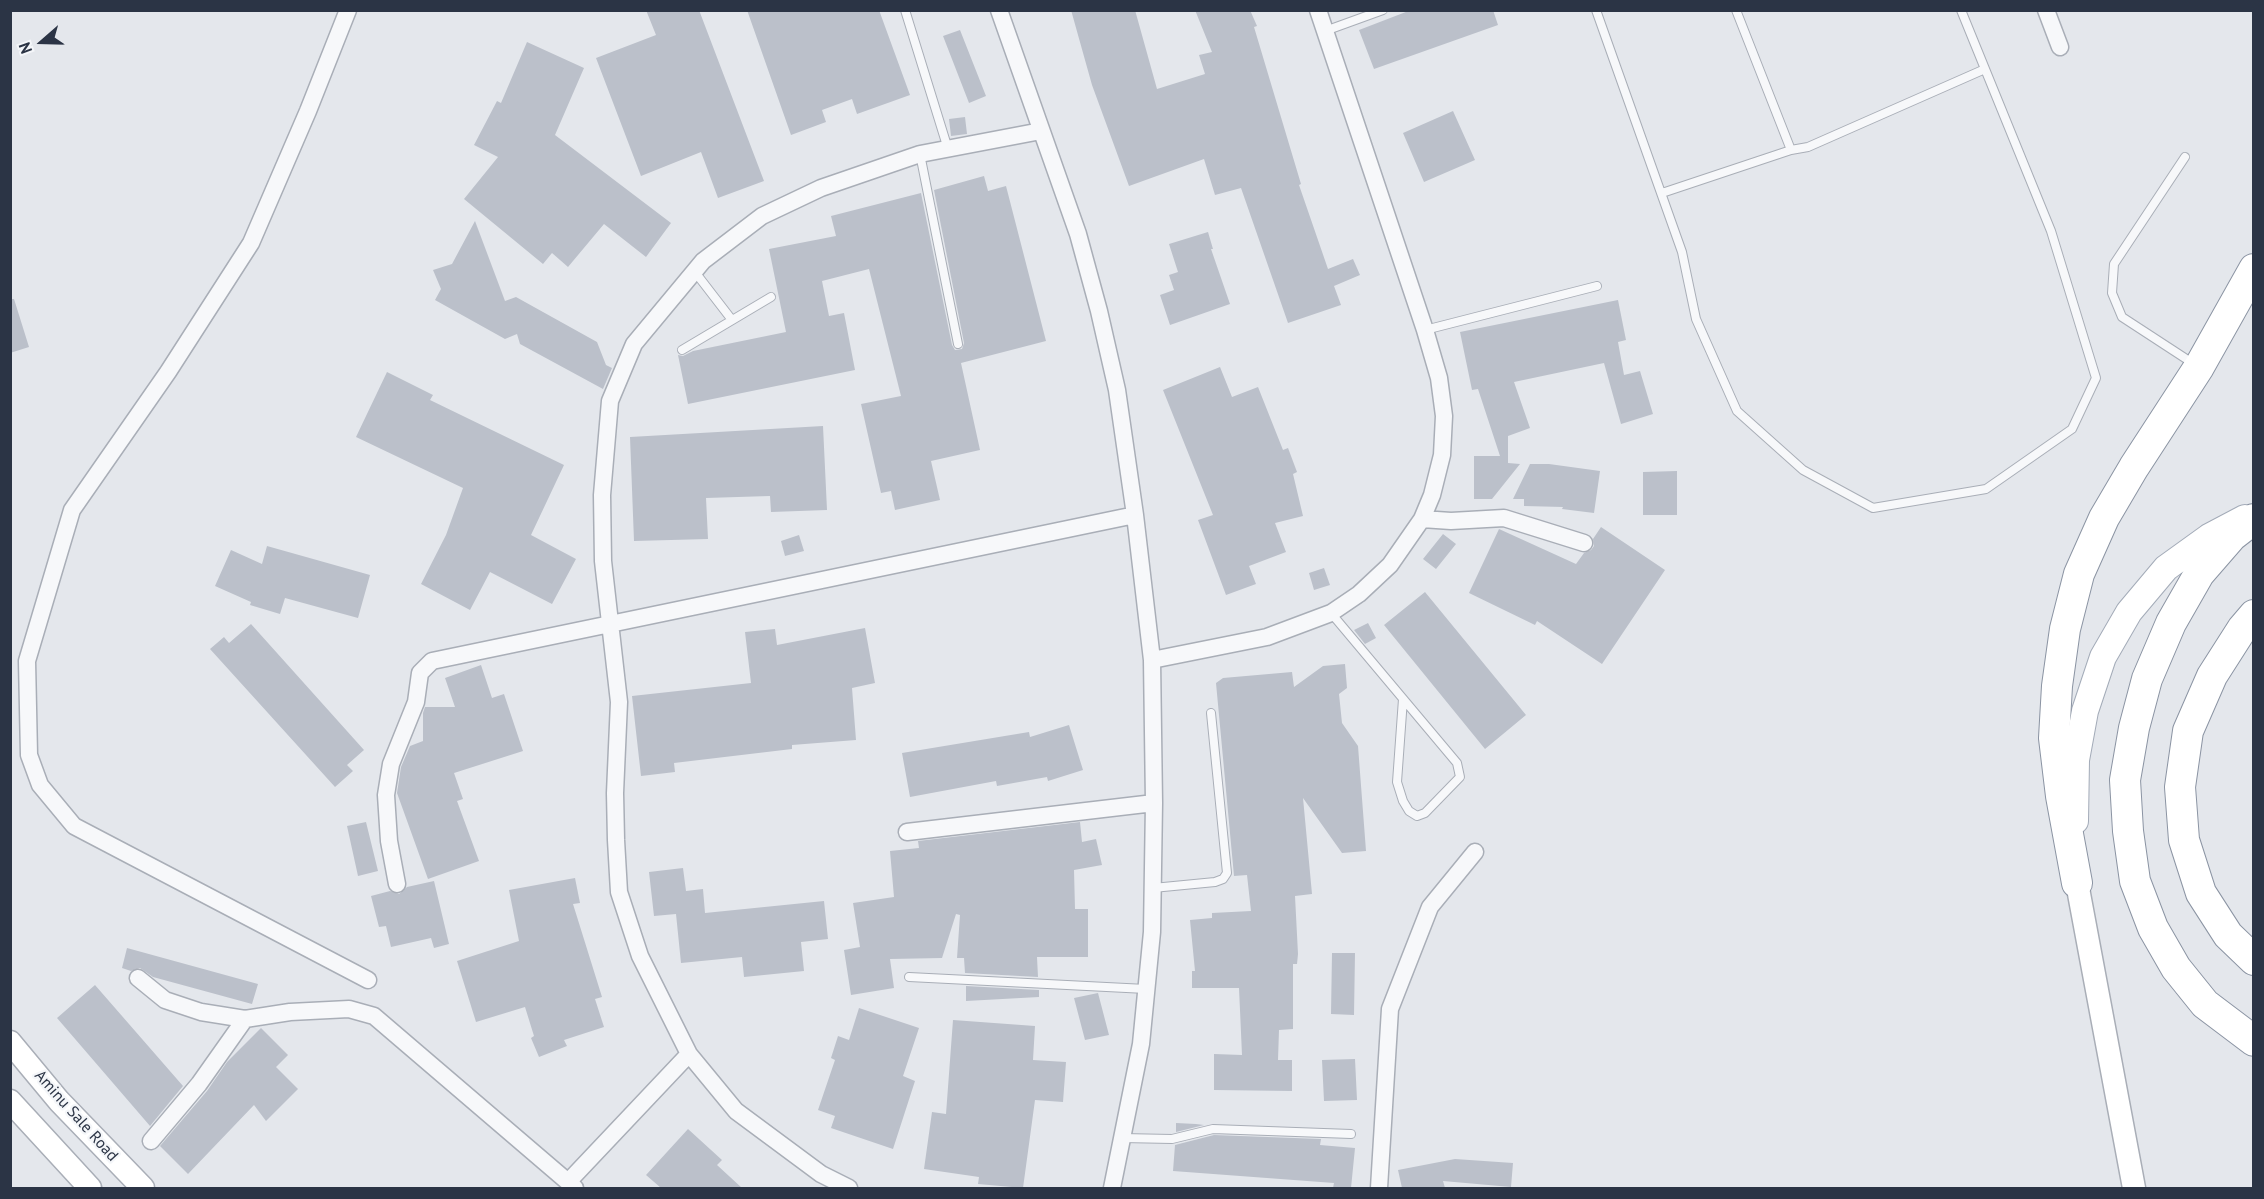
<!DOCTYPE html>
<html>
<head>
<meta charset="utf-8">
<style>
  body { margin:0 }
  #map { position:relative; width:2264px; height:1199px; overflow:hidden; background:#e4e7ec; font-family:"PT Sans",sans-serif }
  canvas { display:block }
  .frame { position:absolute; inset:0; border:12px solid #2b3445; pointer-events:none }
  .north { position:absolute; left:12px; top:12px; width:60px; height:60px; -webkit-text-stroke:4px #f4f6f9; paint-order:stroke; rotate:250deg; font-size:16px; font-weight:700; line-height:24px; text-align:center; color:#2b3445 }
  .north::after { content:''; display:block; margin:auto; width:21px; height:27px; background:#2b3445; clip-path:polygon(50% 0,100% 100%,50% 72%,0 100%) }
</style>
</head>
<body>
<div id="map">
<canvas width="2264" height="1199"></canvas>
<div class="frame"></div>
<div class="north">N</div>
</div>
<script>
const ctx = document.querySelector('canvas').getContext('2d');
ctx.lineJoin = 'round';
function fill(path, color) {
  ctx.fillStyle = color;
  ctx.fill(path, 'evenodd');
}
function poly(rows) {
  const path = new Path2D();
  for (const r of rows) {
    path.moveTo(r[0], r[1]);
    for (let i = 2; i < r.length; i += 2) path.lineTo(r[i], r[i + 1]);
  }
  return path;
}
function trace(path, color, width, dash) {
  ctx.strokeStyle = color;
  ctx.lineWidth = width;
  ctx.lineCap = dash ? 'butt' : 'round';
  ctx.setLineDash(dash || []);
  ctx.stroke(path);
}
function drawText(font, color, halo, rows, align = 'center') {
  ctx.font = font + ' "PT Sans",sans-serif';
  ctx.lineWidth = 4.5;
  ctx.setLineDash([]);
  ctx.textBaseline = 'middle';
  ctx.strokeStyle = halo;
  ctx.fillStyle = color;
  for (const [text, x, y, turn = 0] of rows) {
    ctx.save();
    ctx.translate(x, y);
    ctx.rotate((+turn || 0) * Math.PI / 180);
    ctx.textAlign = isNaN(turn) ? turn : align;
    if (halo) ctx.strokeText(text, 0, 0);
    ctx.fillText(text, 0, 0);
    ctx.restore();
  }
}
const building = poly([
  [646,10,699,10,764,181,718,198,701,152,641,176,596,58,656,35],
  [747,10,879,10,910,95,857,114,852,99,822,110,826,122,791,135],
  [1071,10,1135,10,1157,89,1205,74,1199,55,1212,52,1195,10,1250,10,1257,26,1254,27,1301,184,1299,185,1328,269,1353,259,1360,275,1334,286,1341,305,1288,323,1241,188,1215,195,1204,159,1129,186,1092,85],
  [1411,10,1493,10,1498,25,1374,69,1359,30],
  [960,30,986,96,969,103,943,36],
  [527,42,584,68,555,135,671,223,646,257,604,224,568,267,552,253,543,264,464,199,498,157,474,145,497,101,501,103],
  [1453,111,1475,160,1424,182,1403,133],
  [965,117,967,134,951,136,949,119],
  [984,176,988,191,1006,186,1046,341,961,363,980,450,931,461,940,500,895,510,891,491,881,493,861,404,901,396,869,269,822,281,829,316,844,313,855,370,688,404,678,355,683,356,693,351,786,332,769,249,836,236,831,216,921,193,952,345,955,350,962,349,964,343,934,190],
  [475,221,505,301,516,297,597,342,606,365,612,368,603,389,520,344,517,334,505,339,435,300,441,289,433,270,452,264],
  [1208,232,1213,249,1211,249,1230,304,1170,325,1160,295,1174,290,1169,275,1178,272,1169,244],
  [10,299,14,299,29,347,10,353],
  [1618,300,1626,340,1618,342,1624,375,1640,371,1653,414,1621,424,1604,363,1514,382,1530,428,1508,436,1508,463,1520,464,1492,499,1474,499,1474,456,1500,456,1478,389,1472,390,1460,332],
  [1220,367,1232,397,1258,387,1283,450,1288,448,1297,472,1293,474,1303,516,1275,523,1286,552,1249,566,1256,584,1226,595,1198,520,1213,515,1163,390],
  [387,372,433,395,430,400,564,465,531,535,576,559,552,604,490,572,470,610,421,584,446,535,463,488,356,437],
  [823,426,827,510,771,512,770,496,706,498,708,539,634,541,630,437],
  [1530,464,1549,464,1600,471,1594,513,1562,509,1563,507,1524,506,1524,499,1513,499],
  [1677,471,1677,515,1643,515,1643,472],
  [1601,527,1665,570,1602,664,1537,621,1535,625,1469,593,1499,529,1576,564,1584,553,1591,550,1594,546,1593,539],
  [1443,534,1456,544,1436,569,1423,559],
  [799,535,804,551,785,556,781,541],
  [267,546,370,575,358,618,285,598,280,614,250,605,251,602,215,586,231,550,262,564],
  [1324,568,1330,585,1314,590,1309,573],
  [1425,592,1526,715,1485,749,1384,625],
  [1368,623,1376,638,1365,644,1354,630],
  [251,624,364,750,347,765,353,771,335,787,210,649,224,637,229,643],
  [865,628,875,683,852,688,856,740,792,745,792,749,674,763,675,772,641,776,632,696,751,683,745,632,775,629,777,645],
  [1345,664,1347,688,1339,694,1342,723,1358,746,1366,851,1342,853,1303,798,1312,894,1295,896,1298,954,1297,964,1293,964,1293,1029,1279,1030,1278,1060,1292,1060,1292,1091,1214,1090,1214,1054,1242,1055,1239,988,1192,988,1192,971,1195,971,1190,920,1212,918,1212,913,1251,911,1247,875,1234,876,1216,683,1223,678,1292,672,1294,687,1323,666],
  [481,665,492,698,504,694,523,751,454,773,463,799,457,801,479,861,428,879,397,793,401,767,410,746,423,741,423,713,425,707,455,707,445,678],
  [1069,725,1083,770,1048,781,1047,777,997,786,996,781,910,797,902,753,1029,732,1030,737],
  [366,822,378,871,358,876,347,826],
  [1080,822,1082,842,1096,839,1102,865,1074,870,1075,909,1088,909,1088,957,1037,957,1038,977,965,973,964,958,957,958,960,915,956,914,942,958,890,959,894,988,851,995,844,950,860,947,853,903,894,897,890,851,919,848,918,841],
  [683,868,686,891,703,889,705,913,824,901,828,939,801,942,804,971,744,977,742,957,681,963,676,914,654,916,649,872],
  [575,878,580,903,573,904,602,997,595,999,604,1027,564,1040,567,1046,539,1057,531,1038,534,1036,525,1007,476,1022,457,961,519,941,509,890],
  [434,881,449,944,434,948,431,938,391,947,386,926,379,927,371,896,390,891,399,894,407,887],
  [127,948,258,984,252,1004,153,977,140,968,131,971,122,968],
  [1332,953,1355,953,1354,1015,1331,1014],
  [95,985,183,1086,150,1126,57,1018],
  [966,986,1039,990,1039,997,966,1001],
  [1098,993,1109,1035,1085,1040,1074,998],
  [859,1008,919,1028,903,1076,915,1081,893,1149,831,1128,835,1116,818,1110,835,1060,831,1058,838,1036,849,1040],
  [953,1020,1035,1026,1033,1060,1066,1062,1063,1102,1035,1100,1023,1188,978,1184,979,1177,924,1169,932,1112,946,1114],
  [261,1028,288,1055,276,1067,298,1089,266,1121,254,1105,188,1174,160,1146,207,1091,227,1062],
  [1355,1059,1357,1100,1324,1101,1322,1060],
  [1176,1123,1196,1124,1204,1125,1176,1132],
  [688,1129,722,1160,717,1165,742,1188,661,1188,646,1175],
  [1214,1135,1321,1139,1320,1145,1355,1148,1351,1188,1333,1188,1334,1183,1173,1171,1175,1145],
  [1455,1159,1513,1163,1511,1187,1443,1181,1445,1188,1402,1188,1398,1170]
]);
const lane = poly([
  [905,10,948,149],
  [1596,10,1682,252,1696,319,1737,411,1803,470,1873,508,1986,489,2072,429,2096,378,2051,231,1961,10],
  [1736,10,1791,150,1808,147,1985,69],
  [1325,31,1383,10],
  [920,154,958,344],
  [2185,157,2114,264,2112,293,2122,317,2194,364],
  [1662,193,1791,150],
  [695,272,732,320],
  [1425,330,1597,286],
  [682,350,771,297],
  [1331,613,1457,763,1460,777,1425,813,1417,816,1409,811,1403,801,1397,782,1403,699],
  [1153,888,1215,882,1223,879,1227,873,1211,713],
  [909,977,1146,989],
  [1122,1138,1172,1139,1213,1129,1351,1134]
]);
const street = poly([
  [348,10,308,111,251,243,168,372,72,510,27,661,29,755,40,785,74,826,368,980],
  [999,10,1078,234,1099,311,1117,390,1135,515,1152,660,1154,803,1152,932,1141,1044,1112,1188],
  [2046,10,2060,47],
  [1422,519,1451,521,1504,518,1584,543],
  [1152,660,1267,637,1331,613,1359,594,1390,565,1422,519,1432,495,1442,455,1444,416,1439,378,1425,330,1318,10],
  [907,832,1154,803],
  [397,884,389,841,386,795,391,764,416,702,420,673,432,661,1135,515],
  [138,978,165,1000,201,1012,245,1019,290,1012,349,1009,374,1016,575,1188],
  [151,1141,199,1084,245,1019],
  [568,1182,689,1054],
  [849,1188,821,1174,736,1111,689,1054,640,956,619,892,616,840,615,793,619,702,603,561,602,495,610,401,634,344,703,261,762,216,821,188,920,154,1041,131],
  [1379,1188,1390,1009,1430,907,1475,852]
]);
const secondary = poly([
  [2077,883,2134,1188],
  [10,1042,59,1101,143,1188],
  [10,1101,90,1188]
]);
const primary = poly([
  [2075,821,2076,760,2085,711,2103,657,2129,612,2166,568,2209,537,2245,518]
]);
const highway = poly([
  [2254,519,2232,536,2199,574,2171,623,2147,679,2134,728,2125,780,2128,831,2135,881,2153,928,2176,968,2205,1004,2254,1041],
  [2254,615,2242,629,2212,676,2188,731,2180,787,2184,840,2201,893,2228,935,2254,960],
  [2077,883,2061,796,2054,738,2057,686,2065,629,2079,574,2104,518,2134,467,2199,367,2254,269]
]);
const streetNames = [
  ["Aminu Sale Road",76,1116,48]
];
fill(building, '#bbc0ca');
trace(lane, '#a9aeb7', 10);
trace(street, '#a9aeb7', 19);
trace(secondary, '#a9aeb7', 25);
trace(primary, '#a3abb8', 28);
trace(highway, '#8b94a3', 32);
trace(lane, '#f7f8fa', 8);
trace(street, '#f7f8fa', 16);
trace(secondary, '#fff', 22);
trace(primary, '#fff', 26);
trace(highway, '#fff', 30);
drawText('16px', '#2b3445', '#f4f6f9', streetNames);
</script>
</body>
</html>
